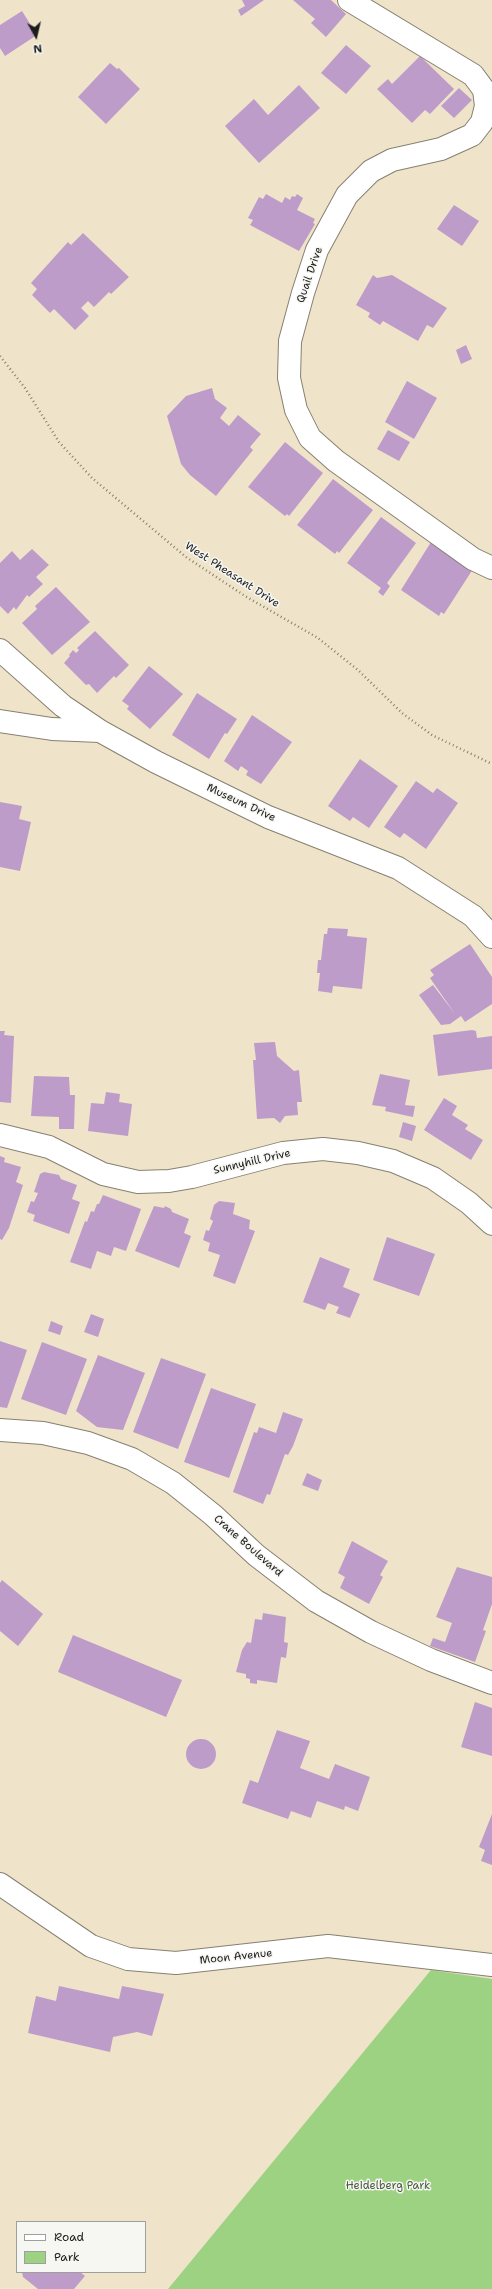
<!DOCTYPE html>
<html>
<head>
<meta charset="utf-8">
<style>
  body { margin:0 }
  #map { position:relative; width:492px; height:2289px; overflow:hidden; background:#efe4c9; font-family:"Shantell Sans",sans-serif }
  canvas { display:block }
  .legend { position:absolute; left:16px; top:2221px; width:130px; height:52px; box-sizing:border-box; background:#f6f6f2; border:1px solid #9f9f9c; margin:0; padding:5px 7px; list-style:none; font-size:12px; color:#1c1c1c }
  .legend li { display:flex; align-items:center; gap:8px; height:20px }
  .legend b { width:20px; border:1px solid #9f9f9c }
  .north { position:absolute; left:16px; top:16px; width:40px; height:40px; -webkit-text-stroke:3px #f6f6f2; paint-order:stroke; rotate:172deg; font-size:11px; font-weight:700; line-height:16px; text-align:center; color:#1c1c1c }
  .north::after { content:''; display:block; margin:auto; width:14px; height:18px; background:#1c1c1c; clip-path:polygon(50% 0,100% 100%,50% 72%,0 100%) }
</style>
</head>
<body>
<div id="map">
<canvas width="492" height="2289"></canvas>
<ul class="legend">
<li><b style="height:5px;background:#fff"></b>Road</li>
<li><b style="height:11px;background:#9dd283"></b>Park</li>
</ul>
<div class="north">N</div>
</div>
<script>
const ctx = document.querySelector('canvas').getContext('2d');
ctx.lineJoin = 'round';
function fill(path, color) {
  ctx.fillStyle = color;
  ctx.fill(path, 'evenodd');
}
function poly(rows) {
  const path = new Path2D();
  for (const r of rows) {
    if (r.length === 3) {
      path.moveTo(r[0] + r[2], r[1]);
      path.arc(r[0], r[1], r[2], 0, 2 * Math.PI);
      continue;
    }
    path.moveTo(r[0], r[1]);
    for (let i = 2; i < r.length; i += 2) path.lineTo(r[i], r[i + 1]);
  }
  return path;
}
function trace(path, color, width, dash) {
  ctx.strokeStyle = color;
  ctx.lineWidth = width;
  ctx.lineCap = dash ? 'butt' : 'round';
  ctx.setLineDash(dash || []);
  ctx.stroke(path);
}
function drawText(font, color, halo, rows, align = 'center') {
  ctx.font = font + ' "Shantell Sans",sans-serif';
  ctx.lineWidth = 3;
  ctx.setLineDash([]);
  ctx.textBaseline = 'middle';
  ctx.strokeStyle = halo;
  ctx.fillStyle = color;
  for (const [text, x, y, turn = 0] of rows) {
    ctx.save();
    ctx.translate(x, y);
    ctx.rotate((+turn || 0) * Math.PI / 180);
    ctx.textAlign = isNaN(turn) ? turn : align;
    if (halo) ctx.strokeText(text, 0, 0);
    ctx.fillText(text, 0, 0);
    ctx.restore();
  }
}
const green = poly([
  [431,1970,492,1979,492,2289,168,2289]
]);
const building = poly([
  [242,0,264,0,241,16,238,10,245,6],
  [293,0,331,0,346,14,326,37,311,23,315,19],
  [22,11,37,35,5,56,0,48,0,25],
  [346,45,371,66,346,94,321,73],
  [420,56,454,89,430,114,425,110,412,123,377,89,388,79,392,84],
  [110,63,117,69,119,68,140,89,106,124,78,97],
  [299,85,320,108,259,163,225,126,254,99,268,115],
  [459,88,472,100,454,118,441,106],
  [266,194,282,203,285,197,290,200,292,196,295,197,297,194,303,198,297,210,315,219,313,223,315,224,299,251,250,225,253,220,248,218,259,197,263,199],
  [454,205,479,221,462,246,437,229],
  [83,233,129,277,111,294,109,292,94,307,88,301,81,308,89,316,75,330,54,309,50,313,32,295,37,289,31,283,68,242,71,245],
  [373,275,377,278,392,275,447,308,433,328,427,325,418,341,383,321,380,325,368,317,370,313,356,305],
  [466,345,472,359,461,364,456,350],
  [407,381,437,398,414,439,385,422],
  [212,388,215,399,227,408,220,418,229,426,238,415,261,434,250,447,253,450,216,496,190,475,181,464,167,416,186,396],
  [388,430,410,442,399,461,377,449],
  [285,442,323,473,289,516,287,514,285,516,248,487],
  [333,479,373,510,339,553,337,551,335,554,297,525],
  [381,517,416,543,387,583,390,586,383,596,378,592,381,588,347,563],
  [431,542,473,569,444,614,441,612,439,616,401,590],
  [32,549,49,565,36,577,43,584,29,597,27,595,16,610,14,607,8,614,0,606,0,563,12,551,20,560],
  [56,587,90,622,52,655,22,623,37,609,35,606],
  [95,631,129,665,116,678,114,676,97,693,89,684,86,685,64,663,70,656,69,655,73,650,76,653,79,650,77,648],
  [149,666,183,694,150,729,127,709,129,706,122,701],
  [197,693,237,719,227,734,225,733,209,759,172,735],
  [252,715,292,742,261,784,246,775,248,771,241,766,238,771,224,761],
  [360,759,398,786,369,828,353,817,350,821,328,806],
  [416,781,433,793,437,788,458,803,426,849,404,833,400,838,384,827],
  [0,802,22,806,19,819,31,822,20,871,0,867],
  [328,928,348,929,347,936,367,938,362,989,333,986,332,993,318,991,320,973,317,973,318,960,321,960,324,934,327,934],
  [470,944,492,977,492,1004,465,1022,461,1016,450,1024,441,1025,419,995,433,985,455,1014,430,978,434,975,430,970],
  [472,1030,476,1031,477,1038,492,1036,492,1069,438,1076,433,1035],
  [0,1031,5,1031,4,1035,14,1036,11,1103,0,1102],
  [275,1042,277,1056,294,1071,299,1070,302,1102,297,1102,298,1115,285,1116,280,1123,274,1118,257,1119,253,1060,256,1060,254,1043],
  [380,1074,410,1080,405,1105,415,1106,413,1117,385,1111,386,1107,372,1105],
  [34,1076,69,1077,70,1095,75,1095,74,1129,59,1129,59,1117,31,1116],
  [106,1092,120,1094,119,1102,132,1104,128,1136,88,1131,91,1103,104,1104],
  [444,1098,457,1106,452,1115,468,1125,465,1129,483,1140,471,1160,424,1130],
  [403,1122,416,1126,412,1141,399,1137],
  [0,1156,5,1158,4,1162,21,1167,16,1182,23,1185,9,1228,2,1240,0,1239],
  [44,1172,59,1175,61,1179,77,1185,72,1199,80,1202,69,1234,33,1221,35,1215,27,1212,31,1201,34,1202,38,1193,34,1192,40,1174],
  [103,1195,141,1209,126,1251,114,1247,111,1256,97,1251,91,1269,70,1262,85,1221,87,1222,91,1211,94,1212,97,1204,99,1204],
  [219,1201,235,1203,233,1214,250,1220,249,1229,255,1231,235,1284,213,1276,220,1255,208,1251,210,1243,203,1240,206,1230,209,1231,213,1221,210,1219,214,1205],
  [154,1206,164,1208,165,1206,171,1209,172,1212,189,1219,184,1233,191,1236,179,1268,135,1251],
  [387,1237,435,1254,419,1296,373,1280],
  [320,1257,350,1269,343,1287,360,1294,350,1318,336,1313,339,1307,328,1303,325,1310,303,1302],
  [91,1314,104,1319,98,1337,84,1332],
  [51,1321,63,1326,60,1335,48,1331],
  [0,1341,27,1350,7,1408,0,1407],
  [42,1342,87,1359,66,1415,21,1399],
  [98,1355,145,1373,123,1430,97,1427,76,1411],
  [161,1358,206,1374,178,1449,133,1432],
  [211,1388,256,1404,229,1478,184,1462],
  [283,1412,303,1419,293,1446,288,1455,285,1454,270,1495,267,1494,263,1504,233,1492,254,1432,257,1433,259,1427,276,1433],
  [307,1473,322,1480,318,1491,302,1485],
  [352,1541,388,1561,380,1575,383,1577,369,1604,340,1588,345,1577,338,1573],
  [457,1567,492,1577,492,1604,483,1630,486,1631,475,1662,430,1646,433,1638,445,1642,452,1623,436,1617],
  [2,1580,43,1614,18,1646,0,1631,0,1583],
  [263,1613,286,1617,284,1642,288,1643,286,1658,281,1657,277,1683,257,1680,257,1684,250,1683,250,1679,246,1678,246,1674,236,1672,242,1650,247,1642,251,1643,255,1619,262,1620],
  [73,1635,182,1680,166,1717,58,1672],
  [475,1702,492,1708,492,1756,461,1747],
  [277,1730,310,1741,300,1768,329,1779,335,1764,370,1777,358,1811,345,1806,344,1810,317,1801,311,1818,291,1811,288,1819,242,1803,250,1780,258,1783],
  [201,1754,15],
  [492,1814,492,1865,481,1861,485,1850,479,1847],
  [59,1986,119,1999,122,1986,164,1994,152,2036,137,2032,113,2037,110,2052,28,2033,36,1996,56,2001],
  [22,2272,80,2272,85,2276,74,2289,38,2289,23,2277]
]);
const path = poly([
  [0,356,25,388,59,442,92,478,186,557,245,596,318,638,358,670,402,713,432,735,492,764]
]);
const minor = poly([
  [349,0,473,75,484,90,486,106,482,122,472,135,441,149,392,160,371,171,347,195,317,250,303,293,290,341,289,378,296,410,310,438,336,461,473,559,492,568],
  [0,650,63,706,100,731,156,762,268,817,398,868,473,916,492,937],
  [0,721,52,729,100,731],
  [0,1135,49,1147,103,1174,138,1182,169,1181,192,1177,283,1153,323,1149,358,1153,393,1161,433,1178,469,1203,492,1224],
  [0,1430,43,1433,88,1443,132,1459,173,1483,213,1515,256,1555,316,1601,371,1632,431,1660,492,1683],
  [0,1884,91,1946,128,1959,176,1963,328,1946,492,1965]
]);
const streetNames = [
  ["Quail Drive",310,275,-71],
  ["West Pheasant Drive",232,575,33],
  ["Museum Drive",241,803,25],
  ["Sunnyhill Drive",252,1162,-13],
  ["Crane Boulevard",248,1546,41],
  ["Moon Avenue",236,1957,-6]
];
const parkNames = [
  ["Heidelberg Park",388,2186]
];
fill(green, '#9dd283');
fill(building, '#be9cc9');
trace(minor, '#868072', 24);
trace(path, '#868072', 2.5, [1, 3]);
trace(minor, '#fff', 22);
drawText('11px', '#1c1c1c', '#f6f6f2', streetNames);
drawText('11px', '#495c40', '#f6f6f2', parkNames);
</script>
</body>
</html>
